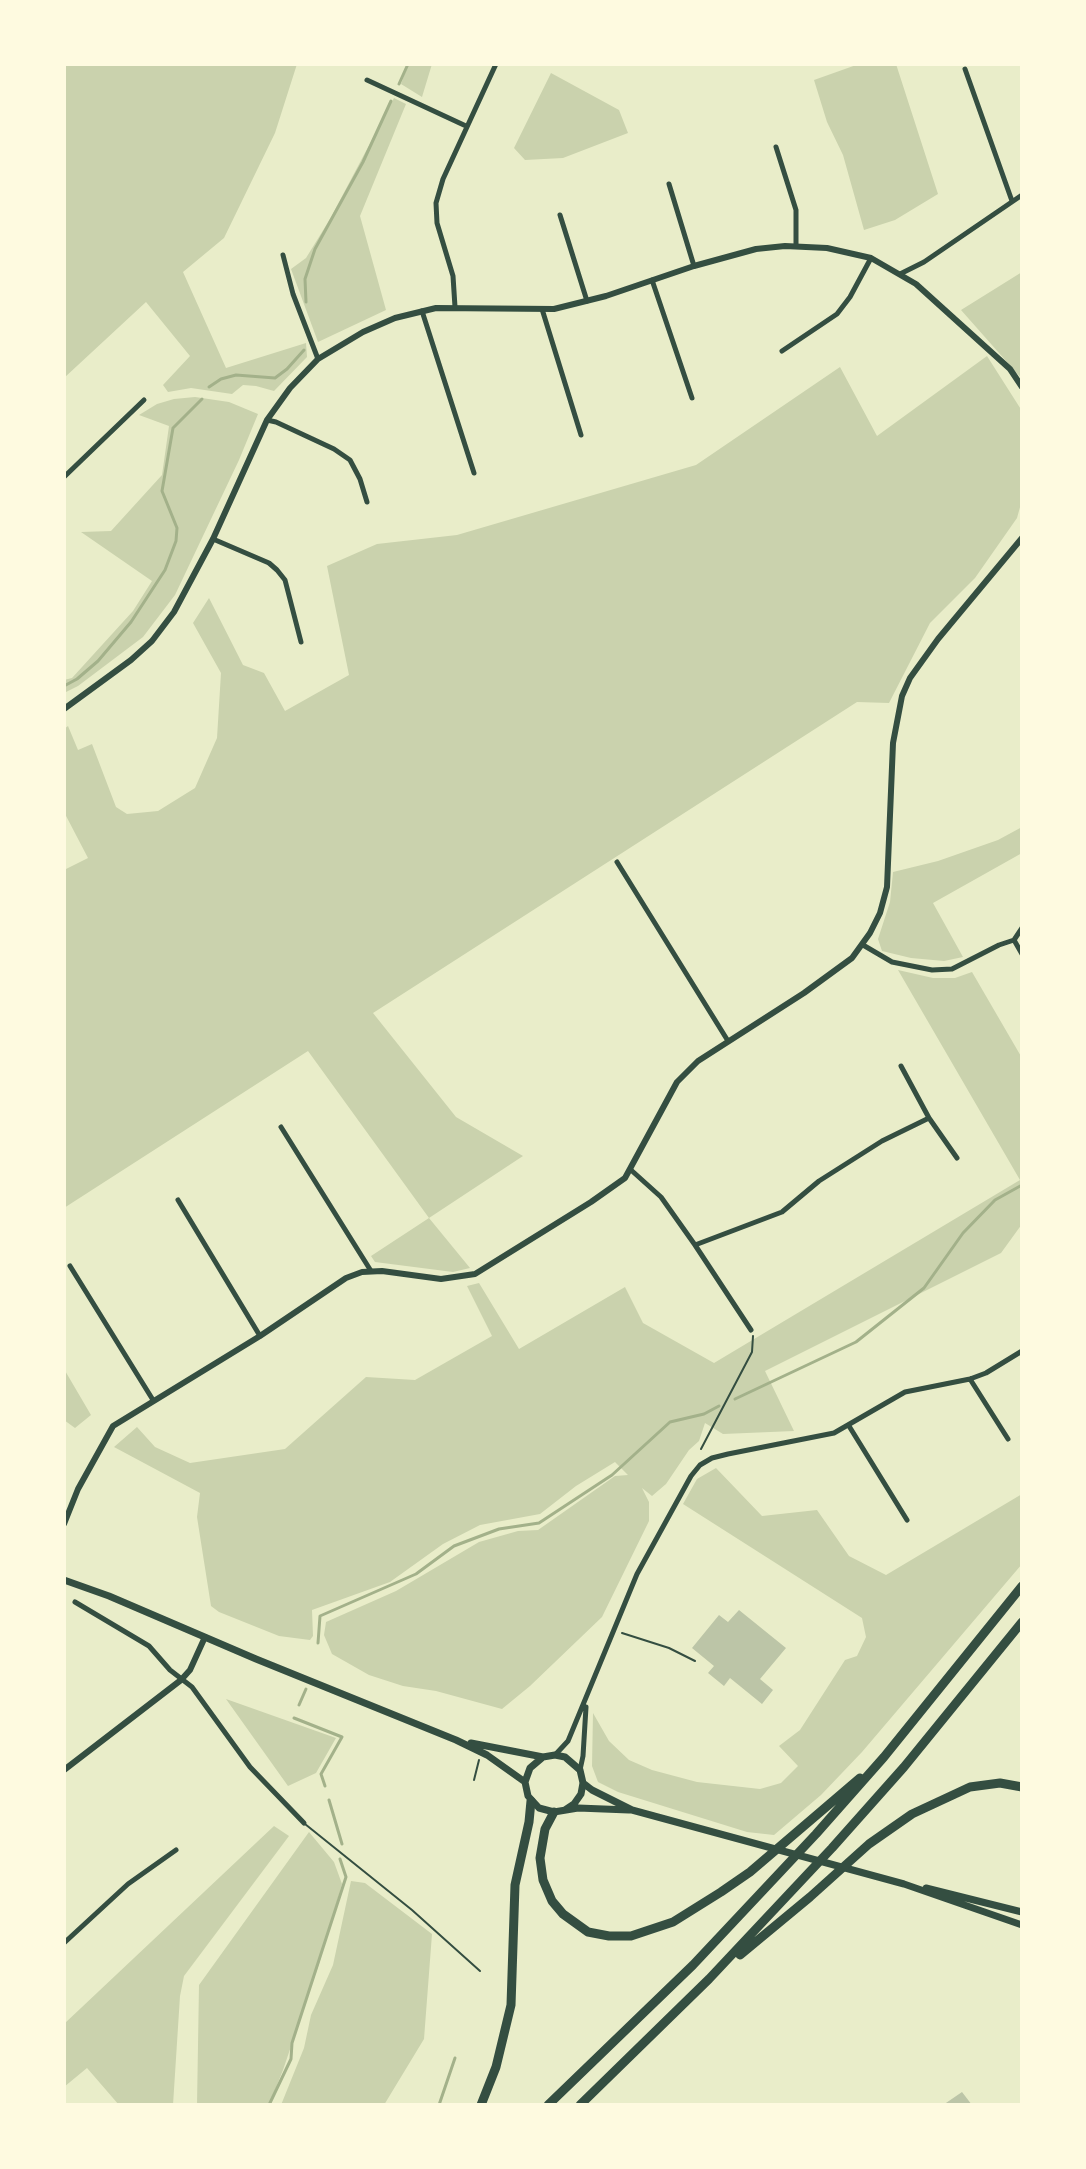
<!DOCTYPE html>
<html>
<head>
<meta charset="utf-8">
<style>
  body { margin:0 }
  #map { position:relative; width:1086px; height:2169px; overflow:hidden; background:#e9edc9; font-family:Merriweather,serif }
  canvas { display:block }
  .frame { position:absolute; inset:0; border:66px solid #fefae0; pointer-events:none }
</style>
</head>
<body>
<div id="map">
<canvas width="1086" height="2169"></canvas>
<div class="frame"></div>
</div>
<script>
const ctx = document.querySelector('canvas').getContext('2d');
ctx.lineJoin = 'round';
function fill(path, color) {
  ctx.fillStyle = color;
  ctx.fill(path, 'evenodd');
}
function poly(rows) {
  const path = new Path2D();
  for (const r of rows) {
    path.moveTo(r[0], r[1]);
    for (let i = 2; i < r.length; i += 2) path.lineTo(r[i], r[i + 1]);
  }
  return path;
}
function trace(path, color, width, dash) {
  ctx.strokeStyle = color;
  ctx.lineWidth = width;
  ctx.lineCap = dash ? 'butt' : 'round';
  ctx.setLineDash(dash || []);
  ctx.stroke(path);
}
const green = poly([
  [64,64,297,64,275,133,224,238,183,272,226,368,306,343,307,357,274,391,256,386,243,385,232,394,191,388,168,392,163,385,190,356,146,302,64,378],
  [408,64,432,64,422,97,401,84],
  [859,64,896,64,938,194,895,220,864,230,843,155,827,122,814,80],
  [551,73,619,110,628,133,563,158,525,160,514,148],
  [394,98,406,104,360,216,386,310,318,342,291,269,306,258,330,219],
  [1022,272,1022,379,961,310],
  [987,356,1022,411,1022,500,1017,518,975,578,930,623,889,703,857,702,373,1013,456,1117,523,1156,429,1218,470,1268,453,1272,375,1262,371,1256,429,1218,308,1051,64,1208,64,870,88,858,64,812,64,729,68,726,78,750,92,744,116,807,127,814,158,811,195,788,217,738,221,673,193,623,209,598,243,665,264,673,285,711,349,675,327,566,377,544,457,535,696,465,840,367,877,436],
  [195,397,229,402,258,414,239,460,175,595,143,637,78,686,64,693,64,680,72,678,133,611,152,581,81,532,111,531,162,475,169,426,139,415,157,404,174,399],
  [1022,827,1022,853,933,903,963,957,944,961,911,958,882,951,878,939,890,902,893,872,938,861,998,840],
  [898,970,933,978,955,978,972,972,1022,1058,1022,1224,1001,1253,765,1371,794,1431,723,1434,705,1423,699,1441,689,1450,666,1484,652,1496,642,1488,649,1502,649,1521,602,1617,530,1686,502,1709,436,1691,403,1686,369,1675,332,1654,324,1635,326,1622,396,1591,479,1542,518,1531,538,1530,615,1476,628,1475,615,1462,576,1486,540,1514,480,1525,443,1544,390,1582,312,1610,313,1636,310,1640,279,1636,219,1612,211,1606,197,1517,200,1493,114,1447,137,1427,155,1447,190,1463,285,1449,366,1377,415,1380,492,1336,467,1286,479,1283,519,1349,625,1287,643,1323,714,1363,1020,1180],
  [64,1369,91,1415,75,1428,64,1420],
  [716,1468,762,1516,817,1510,849,1556,886,1575,1022,1494,1022,1564,862,1752,821,1795,774,1835,747,1832,618,1792,598,1782,592,1766,593,1713,609,1741,629,1760,652,1770,697,1782,760,1789,781,1783,798,1766,779,1746,800,1730,845,1660,857,1656,866,1637,862,1618,683,1504,697,1479],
  [226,1699,336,1738,316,1773,288,1786],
  [274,1826,289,1836,184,1976,180,1996,173,2105,119,2105,87,2068,64,2087,64,2024],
  [309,1832,334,1862,342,1884,319,1964,283,2070,269,2105,197,2105,199,1985],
  [351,1881,365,1883,432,1934,424,2039,384,2105,281,2105,304,2048,311,2015,333,1965]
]);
const stream = poly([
  [399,84,408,64],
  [306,302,305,279,315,249,363,162,391,101],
  [209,387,221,379,236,375,275,378,287,369,304,350],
  [64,686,77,679,98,661,131,622,165,570,176,541,177,528,162,491,173,428,202,399],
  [735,1399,856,1342,924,1288,963,1233,995,1200,1022,1185],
  [318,1643,320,1616,416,1574,454,1546,499,1529,539,1523,612,1475,670,1422,704,1414,719,1406],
  [299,1705,306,1689],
  [294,1718,342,1737,321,1774,325,1786],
  [329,1800,342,1844],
  [269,2105,291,2059,292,2043,346,1877,340,1859],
  [439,2105,455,2058]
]);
const building = poly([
  [739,1610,786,1648,760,1679,773,1690,762,1704,730,1678,724,1686,708,1673,714,1666,692,1648,719,1615,728,1622],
  [962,2092,972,2105,943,2105]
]);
const path = poly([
  [701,1449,752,1352,753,1336],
  [622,1633,669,1648,695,1661],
  [474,1780,479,1760]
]);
const service = poly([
  [305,1824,412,1910,480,1971]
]);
const minor = poly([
  [965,69,1012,201],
  [367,80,466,126],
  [776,147,796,210,796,246],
  [669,184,694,266],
  [560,215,587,301],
  [283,255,293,294,318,359],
  [900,274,924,262,1022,195],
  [652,280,692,398],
  [455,307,453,276,437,223,436,203,443,179,496,64],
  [542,309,581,435],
  [422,311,474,473],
  [782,351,837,314,850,297,871,258],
  [267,420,276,422,334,449,350,460,360,479,367,502],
  [64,477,144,400],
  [213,539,269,563,277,570,285,580,301,642],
  [617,862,728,1041],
  [1014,940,1022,954],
  [863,945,892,962,932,970,952,969,999,945,1014,940,1022,928],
  [901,1066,929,1118,957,1158],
  [281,1127,371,1271],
  [631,1170,661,1197,695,1245,782,1212,819,1181,882,1141,929,1118],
  [178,1200,260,1336],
  [695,1245,751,1330],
  [70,1266,153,1400],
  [970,1379,1008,1439],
  [849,1426,907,1520],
  [75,1602,149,1646,170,1670,192,1687,250,1767,304,1823],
  [555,1755,568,1741,637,1574,691,1476,700,1465,712,1458,728,1454,834,1433,905,1392,970,1379,986,1373,1022,1351],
  [580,1770,583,1756,586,1707],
  [64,1943,128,1884,176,1850]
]);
const tertiary = poly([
  [64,709,131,660,152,641,174,612,213,539,267,420,290,388,318,359,363,332,395,318,436,308,554,309,606,296,694,266,756,249,785,246,827,248,871,258,916,284,1010,369,1022,387],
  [64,1524,78,1489,113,1426,260,1336,346,1278,362,1272,382,1271,441,1279,475,1274,591,1202,625,1178,677,1082,698,1061,804,993,852,958,870,933,880,913,887,887,893,743,902,696,910,678,938,639,1022,538],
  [64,1770,181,1680,190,1670,205,1637]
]);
const secondary = poly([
  [64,1580,109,1596,256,1659,456,1740,487,1755,525,1782],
  [471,1743,543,1757],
  [583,1783,592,1790,632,1810,904,1884,1022,1925],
  [565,1810,574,1804,581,1794,583,1783,580,1770,565,1757,555,1755,543,1757,530,1768,525,1782,528,1796,539,1808,554,1812,578,1808,629,1810],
  [926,1888,1022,1912]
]);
const motorway = poly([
  [554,1812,545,1829,540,1858,543,1880,552,1901,563,1914,588,1932,609,1936,631,1936,673,1922,721,1892,750,1872,860,1778],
  [740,1955,810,1897,869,1844,912,1814,970,1787,1000,1783,1022,1787],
  [481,2105,496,2067,511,2005,515,1885,529,1822,531,1801],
  [548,2105,693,1965,816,1834,884,1757,1022,1586],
  [580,2105,709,1979,832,1848,904,1767,1022,1622]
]);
fill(green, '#cad2ad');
trace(stream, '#a3b18a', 3);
fill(building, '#bcc5a7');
trace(path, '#344e41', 2);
trace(service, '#344e41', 2);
trace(minor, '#344e41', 5);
trace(tertiary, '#344e41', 6);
trace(secondary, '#344e41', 7);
trace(motorway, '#344e41', 9);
</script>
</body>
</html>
